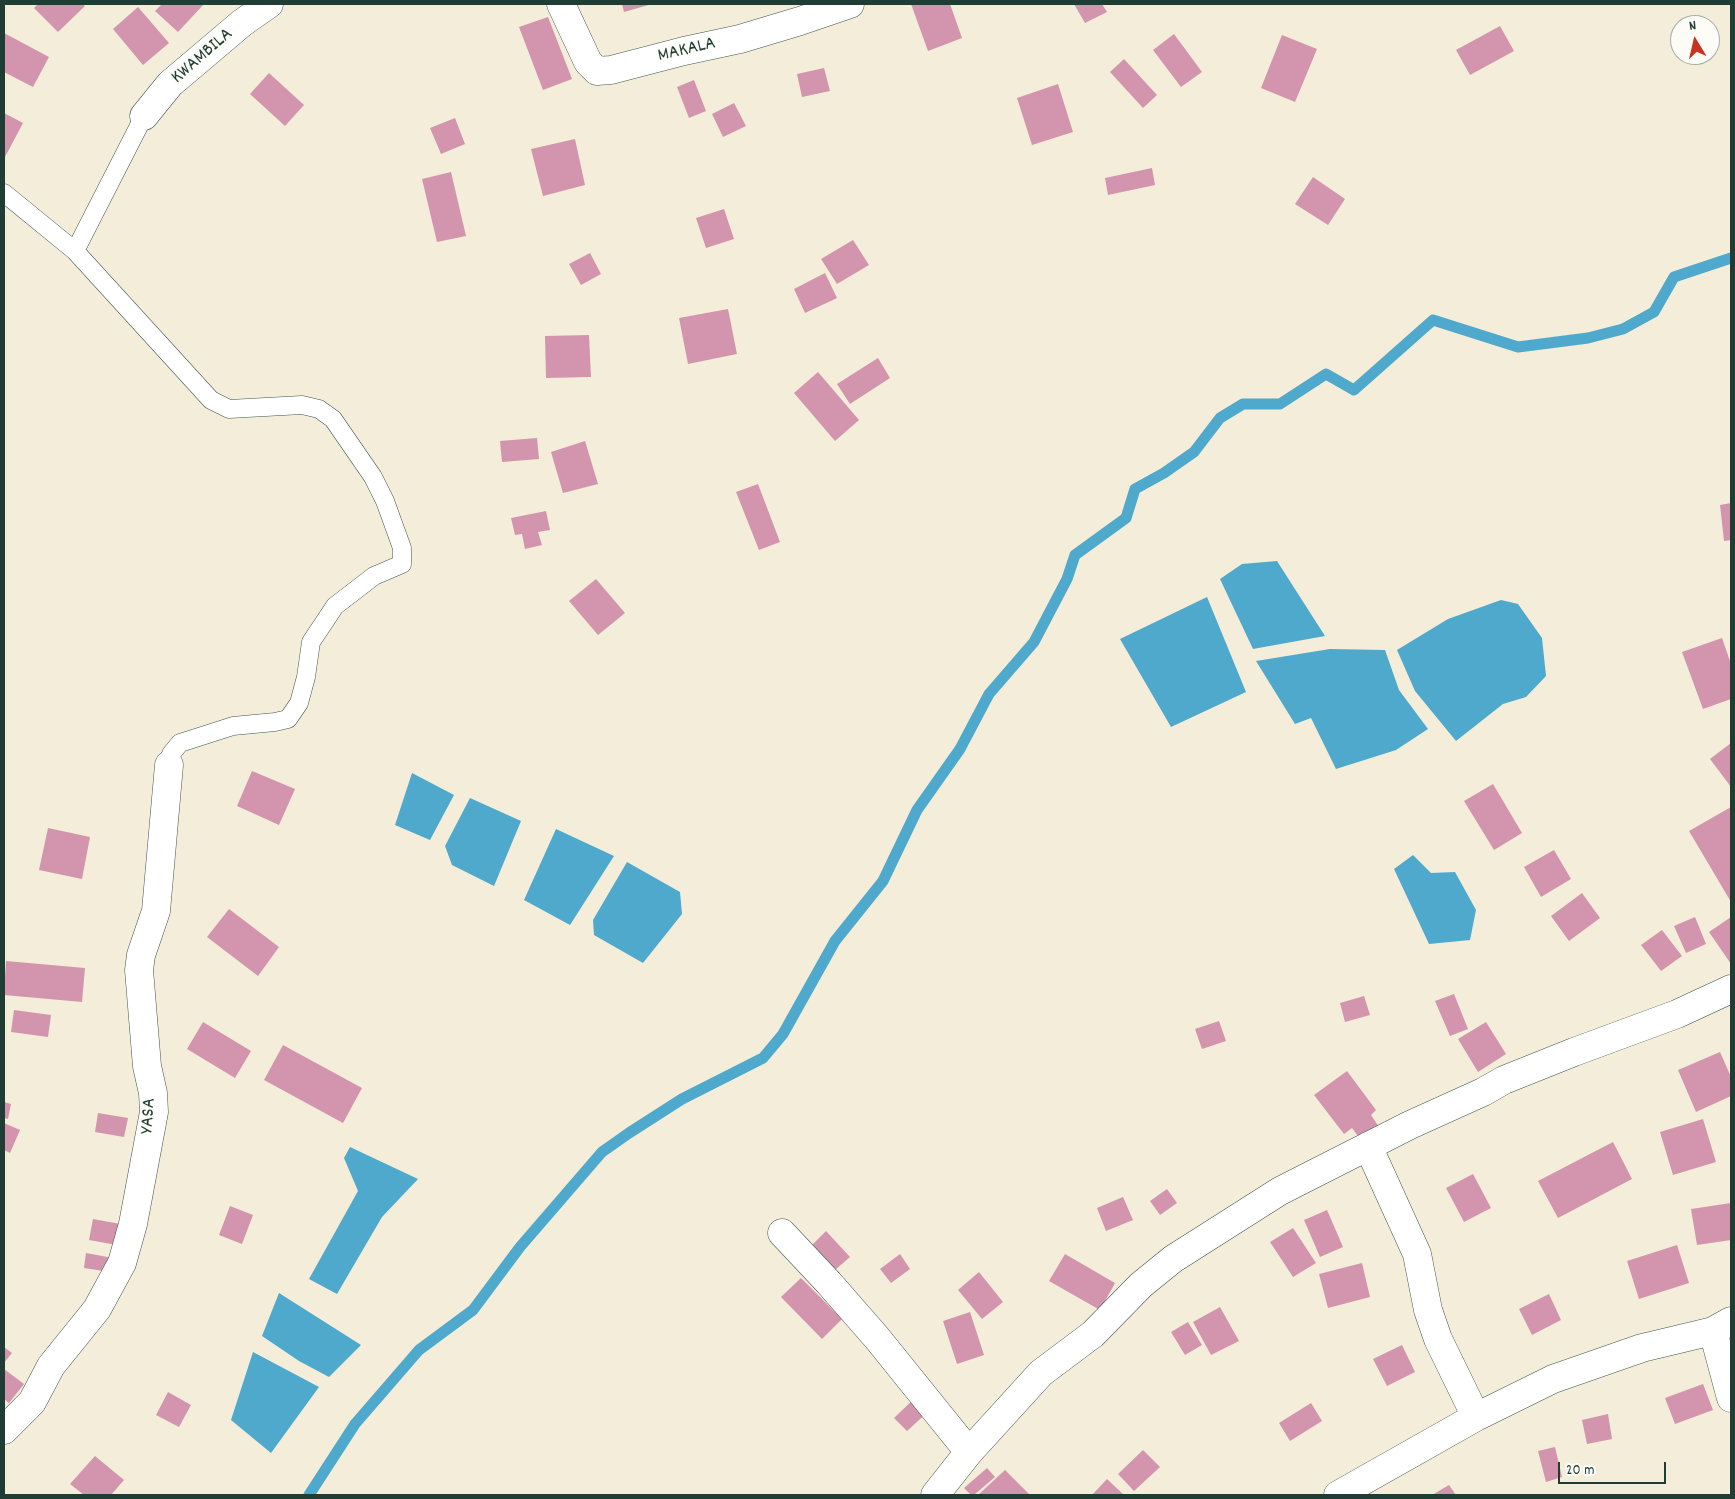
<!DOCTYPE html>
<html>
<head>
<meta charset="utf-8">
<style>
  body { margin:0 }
  #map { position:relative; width:1735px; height:1499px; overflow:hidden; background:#f3edd9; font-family:Dekko,sans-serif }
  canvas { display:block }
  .frame { position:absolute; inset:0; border:5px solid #1f3d34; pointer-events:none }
  .north { position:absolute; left:1670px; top:15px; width:50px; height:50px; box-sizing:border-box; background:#fdfcf7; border:1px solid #a4b0a9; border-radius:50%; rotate:351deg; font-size:14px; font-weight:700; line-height:20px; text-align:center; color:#1f3d34 }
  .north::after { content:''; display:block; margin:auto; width:18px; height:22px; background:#c8321e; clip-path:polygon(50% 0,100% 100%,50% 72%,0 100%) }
  .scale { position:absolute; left:1558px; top:1462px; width:108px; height:22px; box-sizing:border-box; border:2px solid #1f3d34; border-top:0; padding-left:6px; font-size:15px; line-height:18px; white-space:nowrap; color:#1f3d34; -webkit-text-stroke:4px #fdfcf7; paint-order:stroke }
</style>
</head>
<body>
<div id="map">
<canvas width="1735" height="1499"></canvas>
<div class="frame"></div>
<div class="north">N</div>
<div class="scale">20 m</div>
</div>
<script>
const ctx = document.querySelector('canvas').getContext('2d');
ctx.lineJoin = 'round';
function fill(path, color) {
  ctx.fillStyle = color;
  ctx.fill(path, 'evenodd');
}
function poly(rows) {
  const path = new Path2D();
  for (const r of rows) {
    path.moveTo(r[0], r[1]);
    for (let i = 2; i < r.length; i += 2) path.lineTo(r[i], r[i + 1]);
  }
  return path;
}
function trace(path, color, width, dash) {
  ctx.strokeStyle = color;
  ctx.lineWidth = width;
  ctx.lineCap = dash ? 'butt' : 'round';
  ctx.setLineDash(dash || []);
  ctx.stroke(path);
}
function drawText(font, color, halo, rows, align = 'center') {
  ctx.font = font + ' Dekko,sans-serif';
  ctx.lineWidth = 4;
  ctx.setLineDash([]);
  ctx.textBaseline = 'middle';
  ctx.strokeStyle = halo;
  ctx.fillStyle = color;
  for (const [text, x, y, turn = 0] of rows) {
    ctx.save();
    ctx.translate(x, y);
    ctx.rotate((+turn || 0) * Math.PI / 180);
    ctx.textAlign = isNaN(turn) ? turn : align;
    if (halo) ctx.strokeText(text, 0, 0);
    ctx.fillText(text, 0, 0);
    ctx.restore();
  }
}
const water = poly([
  [1277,561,1325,636,1253,649,1220,579,1242,564],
  [1207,597,1246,692,1171,727,1120,639],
  [1501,600,1518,604,1542,638,1546,676,1526,697,1503,704,1456,741,1415,691,1397,650,1448,619],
  [1330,649,1385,650,1399,690,1428,729,1396,750,1336,769,1311,718,1295,724,1256,661],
  [412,773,454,795,430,840,395,825],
  [470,798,521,821,494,886,452,865,445,846],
  [556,829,614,856,570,925,524,900],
  [1413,855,1431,873,1455,872,1476,910,1470,940,1429,944,1394,869],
  [627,862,680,892,682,914,643,963,594,935,593,920],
  [350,1147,418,1179,382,1217,337,1294,309,1279,358,1191,344,1158],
  [279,1293,361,1345,329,1377,299,1361,262,1336],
  [253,1352,319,1387,271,1453,231,1420]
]);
const stream = poly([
  [309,1495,355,1424,419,1350,473,1310,520,1247,602,1152,629,1133,682,1099,763,1058,783,1034,835,941,883,881,917,810,960,749,989,694,1034,642,1067,579,1075,555,1126,518,1135,489,1164,473,1194,452,1220,418,1243,404,1280,404,1326,374,1354,390,1433,320,1518,347,1588,338,1623,329,1654,312,1674,277,1731,258]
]);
const building = poly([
  [38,4,82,4,85,6,58,32,34,8],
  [162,4,204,4,178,32,155,11],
  [622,4,652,4,624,12],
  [911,4,950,4,962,38,928,51],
  [1074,4,1102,4,1107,12,1085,23],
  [138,7,169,43,143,65,113,29],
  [548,17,572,79,543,90,519,27],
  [1500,26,1514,51,1470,75,1456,50],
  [4,33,49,57,33,87,4,72],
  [1174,34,1202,72,1181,87,1153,50],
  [1282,35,1317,49,1295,102,1261,88],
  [1124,59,1157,95,1143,108,1110,72],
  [824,68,830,91,802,97,797,74],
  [269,73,304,105,285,126,250,94],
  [694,80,706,111,689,118,677,87],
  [1058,84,1073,132,1032,145,1017,98],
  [734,103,746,126,723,137,712,114],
  [4,113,23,123,5,157,4,156],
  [455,118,465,144,441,154,430,128],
  [575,139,585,185,543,196,531,149],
  [1152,168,1155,185,1108,195,1105,178],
  [451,172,466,236,437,242,422,179],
  [1313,177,1345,199,1328,225,1295,204],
  [724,209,734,239,706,248,696,218],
  [853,240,869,265,837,284,821,259],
  [590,253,601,274,581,285,569,264],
  [825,273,837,298,805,313,794,289],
  [728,309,737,354,688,364,679,318],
  [589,335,591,377,546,378,545,336],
  [878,358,890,378,850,404,837,384],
  [818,372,859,420,835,441,794,393],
  [537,438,539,459,502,462,500,441],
  [585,441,598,484,563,493,551,452],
  [758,484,780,542,759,550,736,492],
  [1731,503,1731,540,1724,541,1720,505],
  [546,511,550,530,538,532,542,545,525,549,522,534,515,535,511,518],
  [596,579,625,613,598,635,569,601],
  [1722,638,1731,664,1731,699,1703,709,1682,652],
  [1731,743,1731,787,1710,759],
  [252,771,295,789,279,825,237,806],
  [1493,784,1522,833,1494,850,1464,801],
  [1731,807,1731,902,1689,831],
  [48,828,90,837,82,879,39,870],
  [1554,850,1571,879,1541,897,1524,867],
  [1582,893,1600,918,1569,941,1551,916],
  [229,909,279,947,258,976,207,937],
  [1695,917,1706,944,1686,953,1674,926],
  [1731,917,1731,964,1709,932],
  [1662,930,1682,956,1661,971,1641,945],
  [6,961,85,968,82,1002,4,995],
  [1454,994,1468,1029,1450,1036,1435,1001],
  [1364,996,1370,1015,1345,1022,1340,1003],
  [14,1010,51,1015,48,1037,11,1032],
  [1219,1021,1226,1041,1202,1049,1195,1029],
  [203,1022,251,1051,235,1078,187,1049],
  [1486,1022,1506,1054,1478,1072,1458,1039],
  [283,1045,362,1088,343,1123,264,1080],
  [1720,1052,1731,1077,1731,1096,1696,1112,1678,1070],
  [1347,1071,1376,1110,1371,1115,1379,1127,1361,1140,1352,1128,1344,1134,1314,1095],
  [4,1102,11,1104,8,1119,4,1118],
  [98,1113,128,1118,124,1137,95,1132],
  [1703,1119,1716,1162,1673,1175,1660,1132],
  [4,1123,20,1130,10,1153,4,1150],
  [1613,1142,1632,1179,1558,1218,1538,1181],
  [1473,1174,1491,1208,1464,1222,1446,1188],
  [1167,1189,1177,1203,1160,1215,1150,1201],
  [1123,1197,1133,1220,1106,1231,1097,1208],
  [1731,1203,1731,1240,1697,1245,1691,1209],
  [230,1206,253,1215,242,1244,219,1235],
  [1327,1210,1343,1247,1320,1257,1304,1220],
  [93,1219,126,1225,122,1246,89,1240],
  [1293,1228,1316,1263,1293,1277,1270,1242],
  [826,1231,850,1257,835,1270,812,1245],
  [1677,1245,1689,1283,1639,1299,1627,1261],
  [86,1253,113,1258,110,1272,84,1268],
  [900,1254,910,1269,891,1283,880,1269],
  [1065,1254,1115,1283,1100,1310,1049,1281],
  [1362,1263,1370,1297,1328,1308,1319,1274],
  [979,1272,1003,1302,982,1319,958,1290],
  [801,1278,842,1319,822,1339,781,1297],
  [1549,1294,1561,1320,1532,1335,1519,1309],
  [1220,1307,1239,1341,1211,1355,1193,1322],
  [970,1312,984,1355,957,1364,943,1321],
  [1188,1322,1202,1345,1185,1355,1171,1332],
  [1402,1345,1415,1372,1387,1386,1373,1359],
  [4,1347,12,1353,4,1363],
  [4,1369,24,1384,9,1403,4,1399],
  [1703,1384,1713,1410,1675,1424,1665,1398],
  [168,1392,191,1405,179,1427,156,1415],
  [917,1396,930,1410,907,1431,894,1418],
  [1311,1403,1322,1421,1290,1441,1279,1423],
  [1608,1414,1612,1439,1587,1444,1582,1420],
  [1555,1447,1562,1477,1546,1482,1538,1451],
  [1143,1450,1160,1467,1134,1491,1118,1474],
  [95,1456,124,1480,111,1495,84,1495,70,1484],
  [987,1468,995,1477,974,1495,971,1495,964,1488],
  [1005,1470,1030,1495,978,1495],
  [1107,1479,1124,1495,1092,1495],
  [1449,1485,1456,1495,1432,1495]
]);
const lane = poly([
  [4,193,75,251,211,400,229,409,302,405,319,409,333,419,373,477,385,501,402,548,402,564,374,576,335,606,311,642,306,677,299,703,288,719,275,722,233,726,180,743,171,754,169,765],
  [75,251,144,116]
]);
const street = poly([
  [561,4,588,62,597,71,611,70,684,51,740,39,800,21,850,4],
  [144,116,170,84,242,23,269,4],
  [1368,1146,1417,1254,1428,1310,1438,1339,1476,1417],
  [782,1233,829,1283,877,1338,969,1452],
  [1713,1331,1731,1398],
  [4,1430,32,1402,51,1366,97,1309,122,1263,133,1224,154,1112,153,1093,147,1066,139,970,141,955,156,911,169,765],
  [935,1495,969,1452,1041,1373,1093,1334,1141,1285,1173,1259,1280,1191,1410,1125,1483,1092,1504,1080,1574,1052,1677,1014,1731,989],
  [1338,1495,1476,1417,1553,1379,1642,1348,1713,1331,1731,1321]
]);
const streetNames = [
  ["MAKALA",687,51,-13],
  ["KWAMBILA",203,57,-41],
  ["YASA",150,1116,-86]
];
fill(water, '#4ea9cc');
trace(stream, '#4ea9cc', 11);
fill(building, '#d395ae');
trace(lane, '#3f574d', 19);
trace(street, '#3f574d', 29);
trace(lane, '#fff', 18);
trace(street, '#fff', 28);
drawText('19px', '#1f3d34', '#fdfcf7', streetNames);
</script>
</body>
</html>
